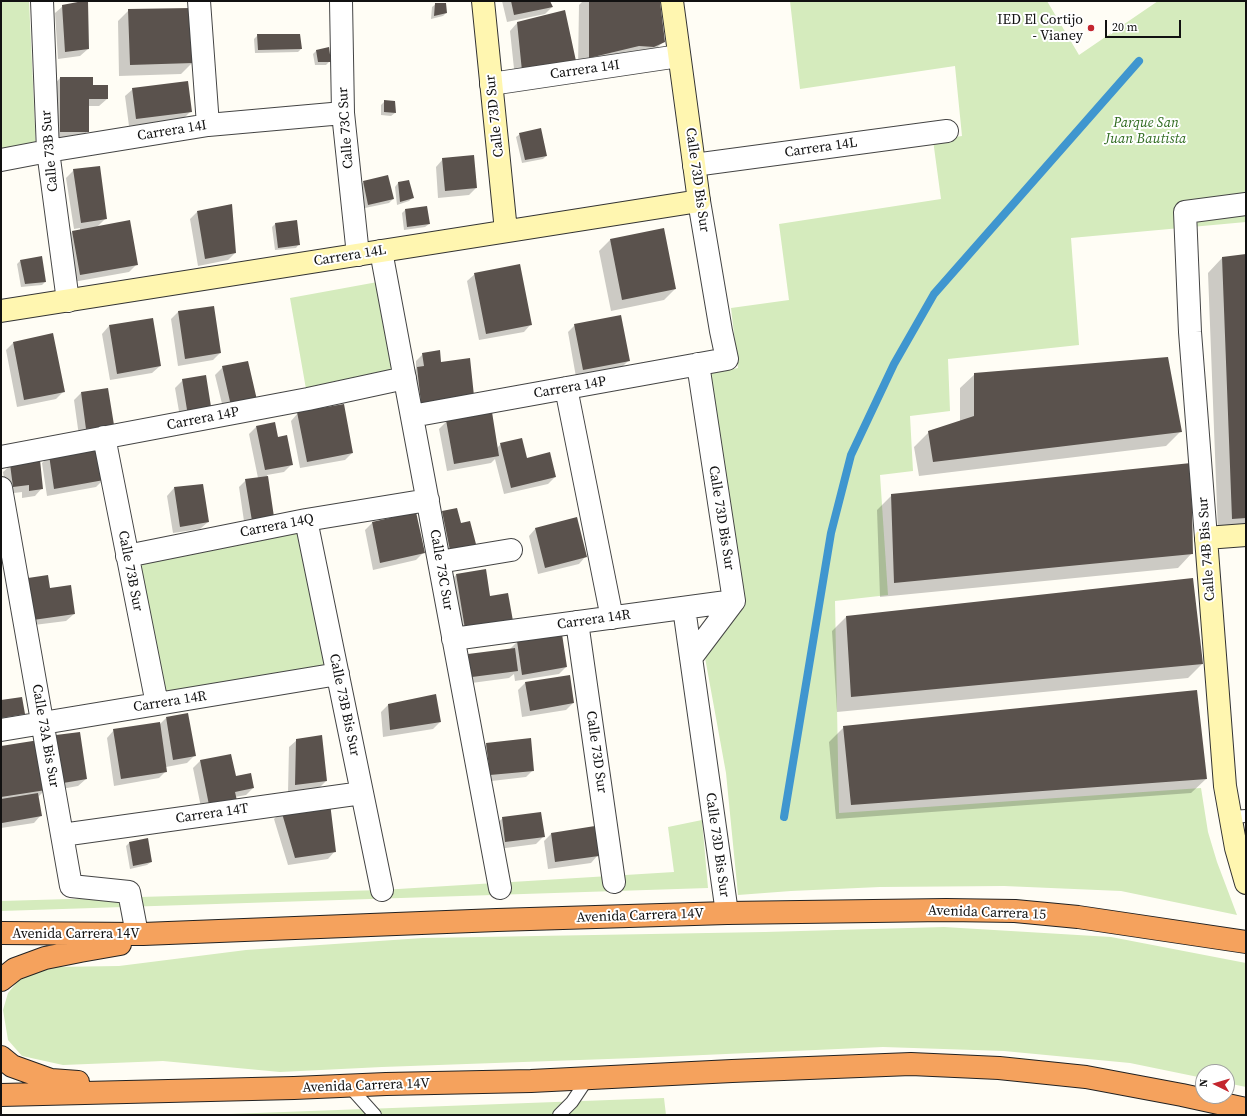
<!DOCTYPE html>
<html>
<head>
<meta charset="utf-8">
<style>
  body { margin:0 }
  #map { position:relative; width:1247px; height:1116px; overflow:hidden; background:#fffdf5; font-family:"Source Serif 4",serif }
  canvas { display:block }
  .frame { position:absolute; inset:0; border:2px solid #111; pointer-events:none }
  .north { position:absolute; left:1195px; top:1064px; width:40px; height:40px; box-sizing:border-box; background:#fff; border:1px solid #a0a0a0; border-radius:50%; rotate:275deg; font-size:11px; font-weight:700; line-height:16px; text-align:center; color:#111 }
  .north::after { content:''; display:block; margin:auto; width:14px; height:18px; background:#c4262e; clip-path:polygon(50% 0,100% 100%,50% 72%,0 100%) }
  .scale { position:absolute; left:1105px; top:20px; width:76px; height:18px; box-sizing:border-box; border:2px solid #111; border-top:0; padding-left:5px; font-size:12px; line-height:14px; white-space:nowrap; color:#111; -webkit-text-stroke:3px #fff; paint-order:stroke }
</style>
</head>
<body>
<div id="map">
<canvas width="1247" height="1116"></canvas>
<div class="frame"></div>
<div class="north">N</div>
<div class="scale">20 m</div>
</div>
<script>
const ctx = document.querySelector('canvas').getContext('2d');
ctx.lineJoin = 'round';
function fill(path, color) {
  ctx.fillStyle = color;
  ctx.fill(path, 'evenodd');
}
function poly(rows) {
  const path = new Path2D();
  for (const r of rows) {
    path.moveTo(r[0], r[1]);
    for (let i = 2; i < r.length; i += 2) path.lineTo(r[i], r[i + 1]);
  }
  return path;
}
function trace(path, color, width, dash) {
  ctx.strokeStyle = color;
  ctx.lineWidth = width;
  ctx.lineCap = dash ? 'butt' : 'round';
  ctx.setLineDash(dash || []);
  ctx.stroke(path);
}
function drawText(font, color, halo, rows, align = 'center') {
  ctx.font = font + ' "Source Serif 4",serif';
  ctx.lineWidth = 4;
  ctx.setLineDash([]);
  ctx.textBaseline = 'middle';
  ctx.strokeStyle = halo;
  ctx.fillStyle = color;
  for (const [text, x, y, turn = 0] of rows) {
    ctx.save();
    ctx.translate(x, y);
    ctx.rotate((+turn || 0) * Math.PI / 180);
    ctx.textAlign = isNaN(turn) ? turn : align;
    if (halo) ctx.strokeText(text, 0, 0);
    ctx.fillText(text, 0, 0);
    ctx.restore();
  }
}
const green = poly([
  [1,1,29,1,36,148,1,154],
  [790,1,1047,1,1079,55,1158,1,1246,1,1246,222,1071,238,1079,345,948,359,950,411,910,416,913,471,880,475,888,595,835,601,839,813,1201,788,1208,832,1217,862,1237,915,1121,891,1004,886,880,887,791,891,738,895,726,773,704,652,740,596,706,374,738,368,731,308,789,300,779,224,941,199,933,140,962,136,955,66,800,89],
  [383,281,398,372,306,389,290,298],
  [300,532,326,665,165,698,139,565],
  [702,820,708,888,1,911,1,901,382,890,674,872,668,827],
  [944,927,1111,937,1246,963,1246,1087,1227,1083,1227,1072,1203,1072,1203,1078,1130,1063,1004,1051,883,1047,636,1058,382,1067,280,1072,163,1061,63,1065,22,1056,8,1040,3,1010,8,993,24,974,52,967,119,966,246,950,423,938,765,932],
  [664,1098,666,1115,202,1115]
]);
const shadow = poly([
  [502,1,549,1,552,7,545,14,507,22],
  [583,1,659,1,664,41,652,53,578,68,579,5],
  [436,4,446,13,443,16,431,19,432,7],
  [63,6,88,49,80,56,58,59,55,13],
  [129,10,192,63,181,74,119,76,118,21],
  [565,11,515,78,510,31,517,23],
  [258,35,301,49,298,52,255,53,254,39],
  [317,50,330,61,326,65,315,65,313,54],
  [60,78,92,86,107,99,99,106,88,106,88,131,80,138,53,139,53,86],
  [133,89,191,111,183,119,129,126,125,96],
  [384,102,395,113,391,116,381,115,381,105],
  [520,134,546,156,543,159,522,163,516,137],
  [443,159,476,188,469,195,438,198,436,167],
  [74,170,106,218,97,227,136,265,129,272,73,282,65,239,72,232,80,230,80,228,74,229,66,178],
  [364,182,393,199,389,203,365,208,360,185],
  [408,182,412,198,409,201,397,205,395,187,398,183],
  [426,207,429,224,425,227,404,230,402,213,405,210],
  [197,212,235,253,228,260,198,266,190,219],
  [296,221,299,244,296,248,275,250,272,227,275,224],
  [610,240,675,289,664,300,611,311,599,251],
  [1246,255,1246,531,1218,533,1208,273,1222,258],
  [20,261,45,282,42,285,21,287,17,264],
  [475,274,531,324,524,332,479,340,467,281],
  [213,307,220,353,213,360,178,366,171,319,178,312],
  [575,325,628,361,621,368,576,377,568,332],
  [109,326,160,366,152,373,110,380,102,334],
  [13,343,64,391,56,399,17,407,6,350],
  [423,354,440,363,473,396,414,410,410,375,416,369,416,361],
  [223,367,255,400,224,412,215,375],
  [975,374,1181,431,1166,446,919,476,914,447,929,432,960,422,960,388],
  [183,380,203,420,181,423,175,388],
  [81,393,113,425,79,436,74,400],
  [298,413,352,453,345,460,300,468,291,421],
  [447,421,497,448,501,444,555,477,548,484,504,494,495,459,491,463,447,471,439,429],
  [256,427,278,438,292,464,284,472,267,475,273,517,245,528,239,487,246,480,258,478,249,434],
  [49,456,103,480,96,487,47,496,42,463],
  [11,465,42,488,35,496,22,498,22,492,6,494,3,472],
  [174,488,208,522,200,529,173,533,167,496],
  [892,495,1192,553,1178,568,880,597,877,510],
  [456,509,460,524,476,548,444,561,435,520,442,512],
  [415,513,424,552,416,560,373,570,365,530,372,523],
  [536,528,586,556,579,564,538,574,529,536],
  [456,575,490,597,458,636,449,582],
  [49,589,74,614,66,621,26,626],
  [846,617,1202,664,1188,678,837,712,832,631],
  [561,635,566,667,559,674,515,681,514,674,509,678,464,684,462,662,469,655,509,650,517,642],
  [525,683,573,703,566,710,522,717,518,690],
  [1,701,24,714,16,721,1,724],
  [388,705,440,722,433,729,383,737,381,712],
  [166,718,195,755,187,763,166,767,166,771,159,778,114,786,107,738,114,730,159,725],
  [844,727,1206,779,1191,793,836,819,829,742],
  [56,736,86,779,78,786,56,790,49,744],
  [297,740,326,781,319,788,288,792,289,747],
  [487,744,533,770,526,777,483,782,479,752],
  [1,747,45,790,38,797,41,815,34,823,1,828],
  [201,760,235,777,253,788,246,795,235,797,203,817,193,768],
  [282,811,335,851,328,859,288,865,274,819],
  [503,818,544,836,536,844,498,849,495,825],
  [594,828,598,855,591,863,548,869,544,841,551,834],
  [129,843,151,862,147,865,130,869,126,846]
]);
const stream = poly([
  [784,817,831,533,851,455,894,364,934,294,1139,61]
]);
const building = poly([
  [83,1,88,1,89,49,65,52,62,5],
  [511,1,550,1,553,7,514,15],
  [589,1,660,1,665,42,654,47,639,46,589,58],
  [435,3,446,3,447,13,434,16],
  [191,8,193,63,130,65,128,9],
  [565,10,576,61,522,71,517,22],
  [257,34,300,34,302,49,258,50],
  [329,47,331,62,318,62,316,50],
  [60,77,93,77,93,85,108,85,108,99,89,99,89,132,60,132],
  [188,81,192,112,136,119,132,88],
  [384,100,395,101,396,113,384,112],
  [541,128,547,156,525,160,519,133],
  [474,155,477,188,445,191,442,158],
  [100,166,107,219,81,223,73,169],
  [388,175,394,199,368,205,363,181],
  [409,180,414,198,400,202,398,182],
  [232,204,236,253,205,259,197,211],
  [427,206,430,224,407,227,405,209],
  [130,220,138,265,80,275,72,231],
  [297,220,300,245,278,248,275,223],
  [664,228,676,289,622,300,610,239],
  [1246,254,1246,518,1232,519,1222,257],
  [42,256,46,282,25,284,20,260],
  [520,264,532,325,486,334,474,273],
  [214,306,221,353,185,359,178,311],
  [621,315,630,361,583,370,574,324],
  [153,318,161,366,117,374,109,325],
  [53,333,65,392,24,400,13,342],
  [440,350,441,362,470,358,474,396,421,403,417,367,424,366,422,353],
  [1168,357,1182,432,933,462,928,431,974,416,974,373],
  [248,361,257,400,231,406,222,366],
  [206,375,212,413,188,416,182,379],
  [108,388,114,425,86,429,81,392],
  [344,404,353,453,307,462,297,412],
  [492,412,499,456,454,464,446,420],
  [275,422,278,437,287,435,293,465,265,470,256,426],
  [522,438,527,458,550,452,556,477,511,488,500,443],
  [98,446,104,480,54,489,49,455],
  [40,460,43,489,29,491,29,485,13,487,10,464],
  [1191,463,1193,554,894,583,891,494],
  [268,476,274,517,252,521,245,479],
  [203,484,209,522,180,527,174,487],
  [457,508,461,523,470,521,477,548,451,555,442,511],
  [416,512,425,553,380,563,372,522],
  [577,517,587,557,545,568,535,528],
  [486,569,490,596,508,593,513,621,465,629,456,574],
  [48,575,50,588,71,585,75,614,33,620,28,578],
  [1193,578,1203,664,851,697,846,616],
  [562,634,567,667,522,675,517,641],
  [515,648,518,671,472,677,468,654],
  [570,675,574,703,530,711,525,682],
  [1197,690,1207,779,851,805,843,726],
  [436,694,441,722,390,730,388,704],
  [22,697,25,714,1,718,1,700],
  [188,713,196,756,173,760,166,717],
  [160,722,167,772,121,779,113,729],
  [80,732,87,779,63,783,56,735],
  [322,735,327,781,295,785,296,739],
  [531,738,534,771,490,775,486,743],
  [39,740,46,790,1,797,1,746],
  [231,754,236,776,251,773,254,788,235,792,238,805,210,810,200,760],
  [38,793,42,816,2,823,1,799],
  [330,803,336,852,295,858,281,810],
  [541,812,545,837,505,842,502,817],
  [595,826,599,856,555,862,551,833],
  [148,838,152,862,133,866,129,842]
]);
const lane = poly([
  [1231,817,1246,816],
  [349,1086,375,1115],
  [559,1115,572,1102,588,1078]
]);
const street = poly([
  [42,1,48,151,68,301],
  [199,1,208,125],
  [341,1,343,113,358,255],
  [491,84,679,56],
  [1,160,48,151,208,125,343,113],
  [694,165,947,131],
  [381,251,500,888],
  [566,388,612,618],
  [412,416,727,359,721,331,699,201],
  [104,437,157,704],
  [1,457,308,399,405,378],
  [1,488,71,886,129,892,137,934],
  [306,520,382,890],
  [1206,538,1190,332,1185,212,1246,204],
  [127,556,306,520,428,500],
  [439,562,511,550],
  [684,608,727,913],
  [577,622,614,882],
  [453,639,734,601],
  [691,658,734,601,698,364],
  [1,730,338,674],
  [62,835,362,793]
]);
const secondary = poly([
  [483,1,506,231],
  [1,311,699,201,672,1],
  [1246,535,1206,538,1225,786,1236,848,1246,883]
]);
const highway = poly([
  [1,933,143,934,497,920,727,913,946,910,1015,911,1078,917,1246,942],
  [1,980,15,969,45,958,80,951,120,944],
  [1,1057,12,1066,51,1080,78,1082],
  [1,1095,294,1088,386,1084,531,1081,732,1071,911,1064,999,1068,1086,1077,1182,1095,1246,1109]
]);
const markers = [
  [1091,28,4,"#c4262e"]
];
const poiNames = [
  ["IED El Cortijo",1083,20],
  ["- Vianey",1083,36]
];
const streetNames = [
  ["Carrera 14I",585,70,-8],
  ["Calle 73D Sur",495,116,-96],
  ["Calle 73C Sur",346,128,-94],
  ["Carrera 14I",172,131,-9],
  ["Carrera 14L",821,148,-8],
  ["Calle 73B Sur",50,151,-95],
  ["Calle 73D Bis Sur",697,180,82],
  ["Carrera 14L",350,256,-9],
  ["Carrera 14P",570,388,-10],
  ["Carrera 14P",203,419,-11],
  ["Calle 73D Bis Sur",721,518,81],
  ["Carrera 14Q",277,526,-11],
  ["Calle 74B Bis Sur",1207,549,-94],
  ["Calle 73C Sur",441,570,80],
  ["Calle 73B Sur",130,571,79],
  ["Carrera 14R",594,620,-8],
  ["Carrera 14R",170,702,-9],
  ["Calle 73B Bis Sur",344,705,78],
  ["Calle 73A Bis Sur",45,736,80],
  ["Calle 73D Sur",596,752,82],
  ["Carrera 14T",212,814,-8],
  ["Calle 73D Bis Sur",717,845,82],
  ["Avenida Carrera 15",987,913,2],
  ["Avenida Carrera 14V",640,916,-2],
  ["Avenida Carrera 14V",76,934],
  ["Avenida Carrera 14V",366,1086,-2]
];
const parkNames = [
  ["Parque San",1146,123],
  ["Juan Bautista",1146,139]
];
fill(green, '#d5ebbd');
fill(shadow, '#0003');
trace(stream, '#3f96cf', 8);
fill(building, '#5a524d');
trace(lane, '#444', 14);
trace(street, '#444', 24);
trace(secondary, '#333', 24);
trace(highway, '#222', 24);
trace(lane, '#fff', 12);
trace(street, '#fff', 22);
trace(secondary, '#fff6b0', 22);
trace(highway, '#f5a25d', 22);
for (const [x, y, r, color] of markers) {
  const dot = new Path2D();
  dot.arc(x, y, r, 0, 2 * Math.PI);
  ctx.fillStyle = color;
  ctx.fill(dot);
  trace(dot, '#fff', 1.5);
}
drawText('14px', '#111', '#fff', poiNames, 'right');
drawText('14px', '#111', '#fff', streetNames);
drawText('italic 14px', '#2f6b1f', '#fff', parkNames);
</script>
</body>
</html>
